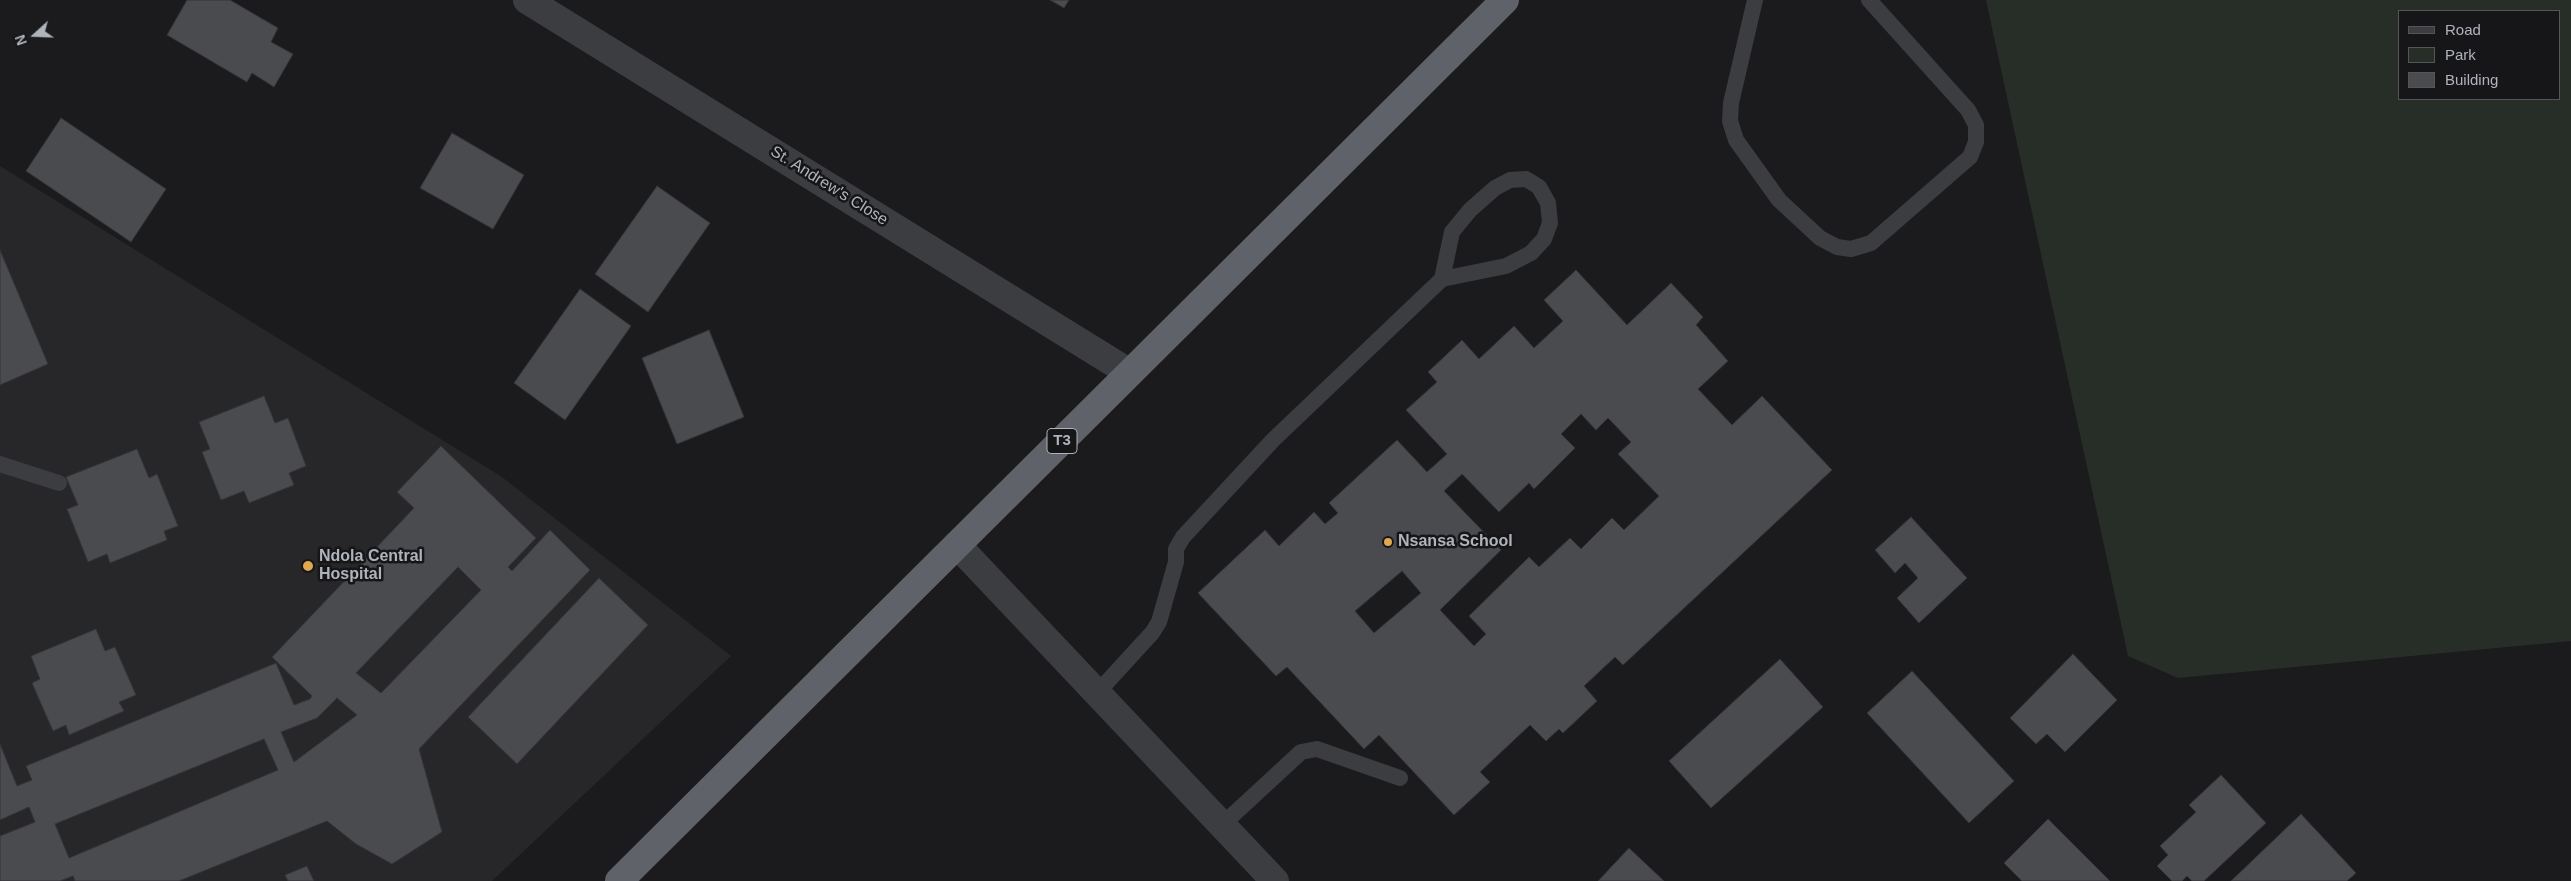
<!DOCTYPE html>
<html>
<head>
<meta charset="utf-8">
<style>
  body { margin:0 }
  #map { position:relative; width:2571px; height:881px; overflow:hidden; background:#1b1b1d; font-family:Arial,sans-serif }
  canvas { display:block }
  .legend { position:absolute; left:2398px; top:10px; width:162px; height:90px; box-sizing:border-box; background:#161618; border:1px solid #535559; margin:0; padding:6px 9px; list-style:none; font-size:15px; color:#afb3bb }
  .legend li { display:flex; align-items:center; gap:10px; height:25px }
  .legend b { width:25px; border:1px solid #535559 }
  .north { position:absolute; left:10px; top:10px; width:50px; height:50px; -webkit-text-stroke:4px #161618; paint-order:stroke; rotate:250deg; font-size:14px; font-weight:700; line-height:20px; text-align:center; color:#afb3bb }
  .north::after { content:''; display:block; margin:auto; width:18px; height:22px; background:#afb3bb; clip-path:polygon(50% 0,100% 100%,50% 72%,0 100%) }
</style>
</head>
<body>
<div id="map">
<canvas width="2571" height="881"></canvas>
<ul class="legend">
<li><b style="height:6px;background:#3c3d41"></b>Road</li>
<li><b style="height:14px;background:#272e28"></b>Park</li>
<li><b style="height:14px;background:#4a4b4f"></b>Building</li>
</ul>
<div class="north">N</div>
</div>
<script>
const ctx = document.querySelector('canvas').getContext('2d');
ctx.lineJoin = 'round';
function fill(path, color) {
  ctx.fillStyle = color;
  ctx.fill(path, 'evenodd');
}
function poly(rows) {
  const path = new Path2D();
  for (const r of rows) {
    path.moveTo(r[0], r[1]);
    for (let i = 2; i < r.length; i += 2) path.lineTo(r[i], r[i + 1]);
  }
  return path;
}
function trace(path, color, width, dash) {
  ctx.strokeStyle = color;
  ctx.lineWidth = width;
  ctx.lineCap = dash ? 'butt' : 'round';
  ctx.setLineDash(dash || []);
  ctx.stroke(path);
}
function drawText(font, color, halo, rows, align = 'center') {
  ctx.font = font + ' Arial,sans-serif';
  ctx.lineWidth = 5;
  ctx.setLineDash([]);
  ctx.textBaseline = 'middle';
  ctx.strokeStyle = halo;
  ctx.fillStyle = color;
  for (const [text, x, y, turn = 0] of rows) {
    ctx.save();
    ctx.translate(x, y);
    ctx.rotate((+turn || 0) * Math.PI / 180);
    ctx.textAlign = isNaN(turn) ? turn : align;
    if (halo) ctx.strokeText(text, 0, 0);
    ctx.fillText(text, 0, 0);
    ctx.restore();
  }
}
const built = poly([
  [0,166,502,477,731,656,492,881,0,881]
]);
const green = poly([
  [1986,0,2571,0,2571,641,2178,678,2128,656],
  [2560,11,2560,99,2400,99,2400,11]
]);
const building = poly([
  [187,0,230,0,278,28,271,42,293,54,274,87,252,73,247,82,167,35,187,0],
  [1050,0,1069,0,1064,8,1050,0],
  [61,118,166,189,131,242,26,171,61,118],
  [452,133,524,175,493,229,420,188,452,133],
  [657,186,710,223,648,312,595,274,657,186],
  [0,250,48,364,0,385,0,250],
  [1576,270,1627,325,1671,283,1703,317,1696,325,1728,361,1698,389,1732,425,1762,396,1832,470,1623,665,1615,657,1584,686,1597,701,1563,733,1559,729,1546,741,1530,725,1480,772,1490,782,1454,815,1379,735,1364,749,1287,667,1276,676,1198,593,1265,530,1279,546,1314,512,1325,524,1338,513,1329,503,1397,440,1427,472,1447,454,1406,410,1437,382,1428,372,1462,340,1479,359,1514,326,1534,348,1563,321,1544,300,1576,270],
  [1581,414,1596,430,1608,418,1631,442,1618,454,1659,496,1624,530,1612,518,1581,549,1570,538,1539,567,1529,557,1469,616,1486,634,1474,646,1440,610,1501,550,1444,491,1462,474,1499,512,1529,483,1534,489,1575,448,1561,434,1581,414],
  [1402,571,1421,593,1374,633,1355,611,1402,571],
  [580,289,631,326,565,420,514,383,580,289],
  [709,330,744,417,677,444,642,358,709,330],
  [264,396,275,423,288,418,306,466,289,473,294,485,249,503,244,491,221,500,202,452,210,449,199,422,264,396],
  [441,446,536,538,508,567,512,571,550,530,590,570,419,749,442,832,392,864,356,844,327,821,179,881,75,881,73,876,60,881,0,881,0,836,35,822,29,807,0,820,0,744,17,786,32,780,26,766,276,663,294,705,310,699,312,696,272,657,414,508,397,492,441,446],
  [458,567,481,590,381,693,356,673,458,567],
  [337,698,357,715,294,762,281,732,317,718,337,698],
  [264,739,278,770,69,858,55,824,264,739],
  [137,449,149,478,157,474,178,526,164,531,167,540,110,563,107,554,88,562,67,509,78,505,66,477,137,449],
  [1911,517,1967,578,1919,623,1897,598,1918,578,1905,563,1895,573,1875,550,1911,517],
  [599,578,648,625,517,764,468,717,599,578],
  [96,629,105,651,115,647,136,695,119,702,124,711,69,735,66,725,53,731,32,683,40,679,31,656,96,629],
  [2073,654,2117,700,2065,752,2047,734,2036,744,2010,718,2073,654],
  [1780,659,1823,707,1711,808,1669,761,1780,659],
  [1912,671,2014,781,1969,823,1867,713,1912,671],
  [2221,775,2266,823,2204,881,2192,881,2187,876,2182,881,2172,881,2157,866,2168,855,2160,846,2196,812,2189,805,2221,775],
  [2301,814,2356,873,2347,881,2231,881,2301,814],
  [2048,819,2110,881,2022,881,2004,863,2048,819],
  [1629,848,1664,881,1598,881,1629,848],
  [307,866,314,881,288,881,285,875,307,866]
]);
const service = poly([
  [1755,0,1731,103,1730,121,1736,140,1779,200,1820,238,1837,247,1851,249,1871,243,1970,157,1976,142,1976,125,1968,110,1869,0],
  [0,464,59,483],
  [1097,693,1152,633,1159,622,1176,562,1176,549,1183,537,1273,440,1442,279,1506,266,1531,253,1544,239,1550,223,1548,203,1539,187,1526,179,1510,180,1495,188,1470,210,1452,232,1442,279],
  [1222,825,1301,752,1317,749,1400,778]
]);
const minor = poly([
  [527,0,1130,373],
  [957,545,1275,881]
]);
const trunk = poly([
  [619,881,1505,0]
]);
const markers = [
  [1388,542,5,"#e0a84f"],
  [308,566,6,"#e0a84f"]
];
const shields = [
  [1062,441,30]
];
const shieldNames = [
  ["T3",1062,441]
];
const streetNames = [
  ["St. Andrew's Close",829,186,32]
];
const poiNames = [
  ["Nsansa School",1398,542],
  ["Ndola Central",319,557],
  ["Hospital",319,575]
];
fill(built, '#27272a');
fill(green, '#272e28');
fill(building, '#4a4b4f');
trace(building, '#353538', 1);
trace(service, '#3c3d41', 16);
trace(minor, '#3c3d41', 28);
trace(trunk, '#606269', 28);
for (const [x, y, r, color] of markers) {
  const dot = new Path2D();
  dot.arc(x, y, r, 0, 2 * Math.PI);
  ctx.fillStyle = color;
  ctx.fill(dot);
  trace(dot, '#161618', 2);
}
for (const [x, y, w] of shields) {
  const box = new Path2D();
  box.roundRect(x - w / 2, y - 12.5, w, 25, 4);
  ctx.fillStyle = '#161618';
  ctx.fill(box);
  trace(box, '#afb3bb', 1);
}
drawText('bold 15px', '#afb3bb', null, shieldNames);
drawText('16px', '#afb3bb', '#161618', streetNames);
drawText('bold 16px', '#afb3bb', '#161618', poiNames, 'left');
</script>
</body>
</html>
